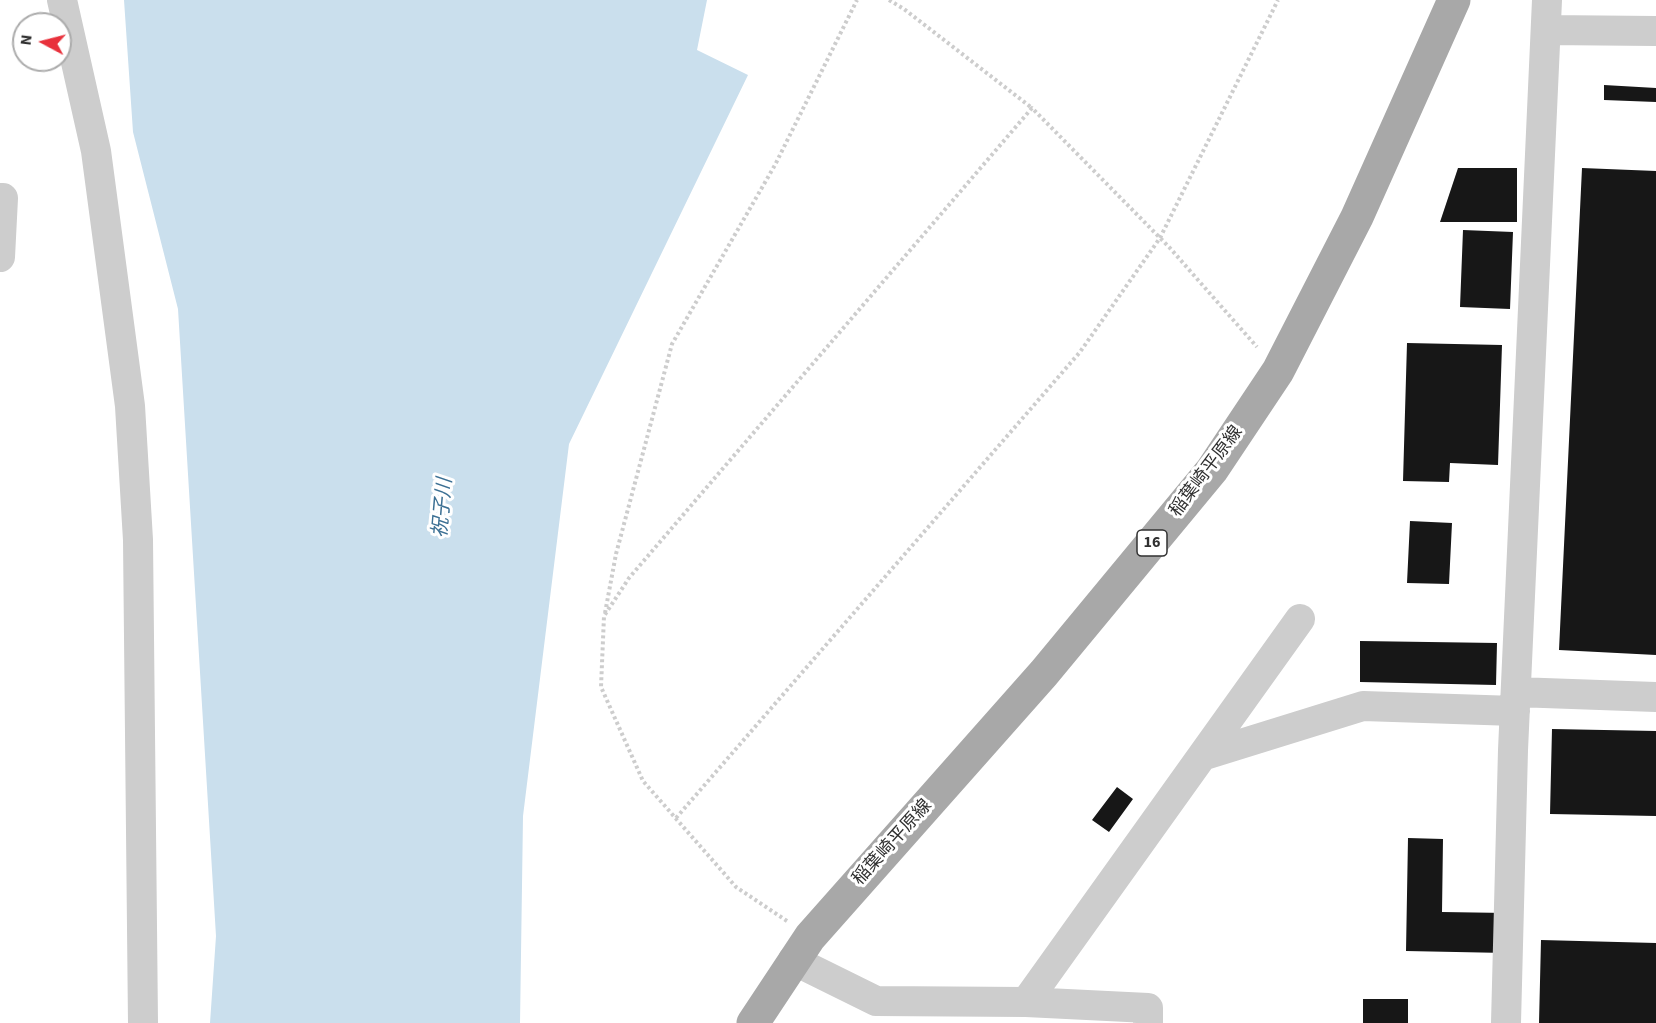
<!DOCTYPE html>
<html>
<head>
<meta charset="utf-8">
<style>
  body { margin:0 }
  #map { position:relative; width:1656px; height:1023px; overflow:hidden; background:#fff; font-family:"Source Sans 3",sans-serif }
  canvas { display:block }
  .north { position:absolute; left:12px; top:12px; width:60px; height:60px; box-sizing:border-box; background:#fff; border:2px solid #acacac; border-radius:50%; rotate:277deg; font-size:16px; font-weight:700; line-height:24px; text-align:center; color:#303030 }
  .north::after { content:''; display:block; margin:auto; width:21px; height:27px; background:#e8313c; clip-path:polygon(50% 0,100% 100%,50% 72%,0 100%) }
</style>
</head>
<body>
<div id="map">
<canvas width="1656" height="1023"></canvas>
<div class="north">N</div>
</div>
<script>
const ctx = document.querySelector('canvas').getContext('2d');
ctx.lineJoin = 'round';
function fill(path, color) {
  ctx.fillStyle = color;
  ctx.fill(path, 'evenodd');
}
function poly(rows) {
  const path = new Path2D();
  for (const r of rows) {
    path.moveTo(r[0], r[1]);
    for (let i = 2; i < r.length; i += 2) path.lineTo(r[i], r[i + 1]);
  }
  return path;
}
function trace(path, color, width, dash) {
  ctx.strokeStyle = color;
  ctx.lineWidth = width;
  ctx.lineCap = dash ? 'butt' : 'round';
  ctx.setLineDash(dash || []);
  ctx.stroke(path);
}
function drawText(font, color, halo, rows, align = 'center') {
  ctx.font = font + ' "Source Sans 3","Noto Sans JP",sans-serif';
  ctx.lineWidth = 6;
  ctx.setLineDash([]);
  ctx.textBaseline = 'middle';
  ctx.strokeStyle = halo;
  ctx.fillStyle = color;
  for (const [text, x, y, turn = 0] of rows) {
    ctx.save();
    ctx.translate(x, y);
    ctx.rotate((+turn || 0) * Math.PI / 180);
    ctx.textAlign = isNaN(turn) ? turn : align;
    if (halo) ctx.strokeText(text, 0, 0);
    ctx.fillText(text, 0, 0);
    ctx.restore();
  }
}
const water = poly([
  [124,0,707,0,697,50,748,75,569,444,523,816,520,1023,210,1023,216,936,178,309,133,132]
]);
const building = poly([
  [1604,85,1656,88,1656,102,1604,100],
  [1458,168,1517,168,1517,222,1440,222],
  [1582,168,1656,171,1656,655,1559,650],
  [1463,230,1513,232,1510,309,1460,307],
  [1407,343,1502,345,1498,465,1450,463,1449,482,1403,481],
  [1410,521,1452,523,1449,584,1407,583],
  [1360,641,1497,643,1496,685,1360,682],
  [1552,729,1656,731,1656,816,1550,814],
  [1117,787,1133,799,1109,832,1092,820],
  [1408,838,1443,839,1442,912,1507,913,1506,953,1406,951],
  [1541,940,1656,943,1656,1023,1539,1023],
  [1363,999,1408,999,1408,1023,1363,1023]
]);
const path = poly([
  [889,0,904,9,1032,108],
  [605,613,616,554,672,344,775,165,857,0],
  [676,818,1080,352,1160,238,1278,0],
  [787,921,736,887,643,781,601,687,604,616,629,578,1032,108,1169,247,1257,347]
]);
const minor = poly([
  [62,0,96,151,130,406,138,540,143,1023],
  [1546,30,1656,31],
  [0,198,3,198,0,257],
  [1516,692,1656,697],
  [1202,756,1363,706,1515,711],
  [793,960,876,1001,1026,1002,1300,619],
  [1026,1002,1148,1008,1148,1023],
  [1506,1023,1513,750,1547,0]
]);
const major = poly([
  [753,1023,810,937,1044,673,1212,470,1278,371,1357,217,1454,0]
]);
const shields = [
  [1152,543,30]
];
const shieldNames = [
  ["16",1152,543]
];
const streetNames = [
  ["稲葉崎平原線",1207,472,-53],
  ["稲葉崎平原線",893,843,-48]
];
const waterNames = [
  ["祝子川",444,508,-85]
];
fill(water, '#cadfed');
fill(building, '#171717');
trace(path, '#cdcdcd', 4, [3, 3]);
trace(minor, '#cdcdcd', 30);
trace(major, '#a8a8a8', 33);
for (const [x, y, w] of shields) {
  const box = new Path2D();
  box.roundRect(x - w / 2, y - 13, w, 26, 4.5);
  ctx.fillStyle = '#fff';
  ctx.fill(box);
  trace(box, '#303030', 1.5);
}
drawText('bold 16px', '#303030', null, shieldNames);
drawText('18px', '#303030', '#fff', streetNames);
drawText('italic 20px', '#3c7094', '#fff', waterNames);
</script>
</body>
</html>
